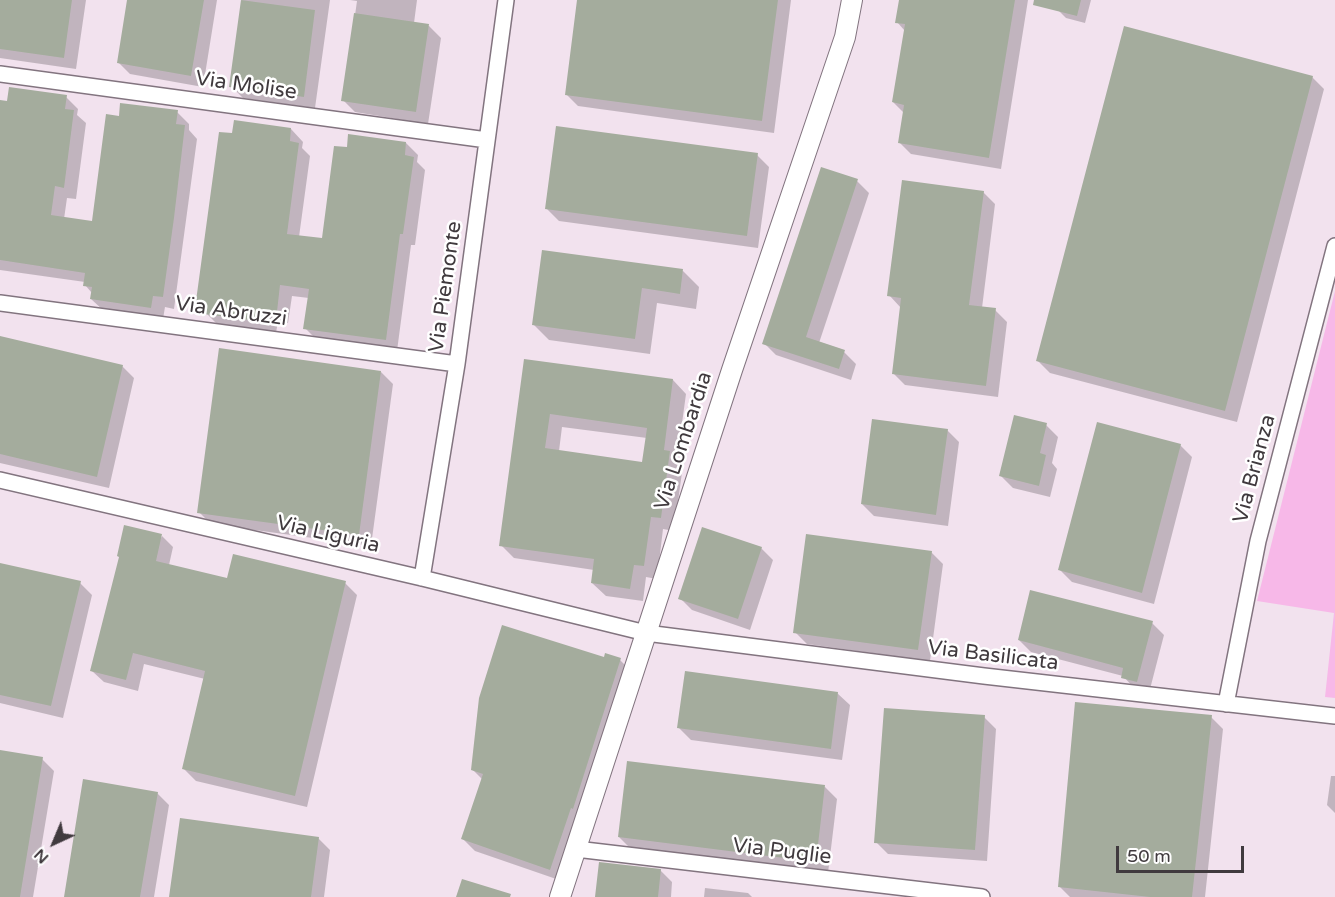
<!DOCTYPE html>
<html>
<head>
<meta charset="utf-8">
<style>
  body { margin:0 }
  #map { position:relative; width:1335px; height:897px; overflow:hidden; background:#f2e2ee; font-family:"Varela Round",sans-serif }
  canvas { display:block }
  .north { position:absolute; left:24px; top:813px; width:60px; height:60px; -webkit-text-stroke:4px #fff; paint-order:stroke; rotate:224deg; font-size:16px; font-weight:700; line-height:24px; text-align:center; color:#403a3e }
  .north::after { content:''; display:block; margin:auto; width:21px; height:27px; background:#403a3e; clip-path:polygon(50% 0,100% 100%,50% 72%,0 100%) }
  .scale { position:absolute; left:1116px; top:846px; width:128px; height:27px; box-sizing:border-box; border:3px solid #403a3e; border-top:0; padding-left:8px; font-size:18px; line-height:21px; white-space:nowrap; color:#403a3e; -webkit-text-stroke:4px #fff; paint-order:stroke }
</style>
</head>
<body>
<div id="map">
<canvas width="1335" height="897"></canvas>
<div class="north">N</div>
<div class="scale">50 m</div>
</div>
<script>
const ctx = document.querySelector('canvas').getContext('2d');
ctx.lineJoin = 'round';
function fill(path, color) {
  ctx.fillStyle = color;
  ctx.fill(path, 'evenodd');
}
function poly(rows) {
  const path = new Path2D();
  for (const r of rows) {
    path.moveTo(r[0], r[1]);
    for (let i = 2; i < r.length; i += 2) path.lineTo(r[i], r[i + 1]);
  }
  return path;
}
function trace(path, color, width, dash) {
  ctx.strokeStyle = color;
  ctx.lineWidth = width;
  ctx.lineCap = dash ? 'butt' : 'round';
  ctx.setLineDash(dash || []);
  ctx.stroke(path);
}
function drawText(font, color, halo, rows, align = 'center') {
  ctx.font = font + ' "Varela Round",sans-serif';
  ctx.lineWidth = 5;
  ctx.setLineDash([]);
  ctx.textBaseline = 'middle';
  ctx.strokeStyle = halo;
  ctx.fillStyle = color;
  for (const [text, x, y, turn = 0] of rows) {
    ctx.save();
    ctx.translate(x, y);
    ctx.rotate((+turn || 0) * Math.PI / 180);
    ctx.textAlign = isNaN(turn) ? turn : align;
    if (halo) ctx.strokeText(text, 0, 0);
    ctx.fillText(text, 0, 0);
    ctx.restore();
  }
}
const green = poly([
  [1335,291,1335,698,1325,697,1334,613,1257,601]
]);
const shadow = poly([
  [0,0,86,0,76,69,0,58],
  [129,0,217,0,203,87,130,74,118,62],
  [242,0,330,0,315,108,243,98,231,86],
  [350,0,417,0,414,23,429,26,441,38,428,124,355,112,343,100,357,1],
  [579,0,791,0,774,133,578,106,566,94],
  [901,0,1028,0,1001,169,911,154,899,142,904,113,893,102,905,31,897,22],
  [1060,0,1091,0,1085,23,1066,18,1058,10],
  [1312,77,1324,89,1237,422,1050,373,1038,361],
  [66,97,78,109,77,115,86,123,76,199,67,198,64,219,94,223,120,118,177,112,189,124,189,130,197,139,174,309,165,307,163,319,104,311,91,299,92,293,85,285,85,282,0,270,0,101,9,102],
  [291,129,303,142,302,148,310,156,299,237,323,240,348,149,406,143,418,155,417,162,425,170,415,245,411,245,397,351,317,340,305,328,309,298,292,296,288,323,278,321,276,333,218,325,206,313,206,309,198,300,233,135],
  [757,155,769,167,758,248,559,221,547,209],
  [857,181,869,193,819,343,844,352,856,364,851,380,776,355,764,343],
  [983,192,995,204,982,308,995,310,1007,322,998,397,905,385,893,373,901,308,889,295],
  [683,271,699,287,696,309,657,303,650,354,549,340,533,324],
  [0,337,122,366,134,378,109,488,0,463],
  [525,360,673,380,686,394,677,460,683,465,674,531,663,529,657,579,646,577,643,601,606,596,592,583,594,570,514,558,501,545],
  [562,427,647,438,643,463,559,451],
  [381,372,393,384,371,546,211,524,199,512],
  [1046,425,1058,437,1052,463,1057,469,1050,497,1013,488,1001,476],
  [947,430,959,442,948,526,874,516,862,504],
  [1180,445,1192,457,1154,604,1072,582,1060,570],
  [162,536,173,547,169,565,229,580,345,583,357,595,307,807,196,781,184,769,205,679,144,664,138,691,104,682,92,671],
  [761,548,773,560,750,630,692,610,680,598],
  [931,552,943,564,930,661,807,644,795,632],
  [0,564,80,583,92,595,63,718,0,703],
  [1152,623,1164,635,1149,693,1135,689,1123,676,1031,652,1019,640],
  [620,660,632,672,562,881,475,851,463,839,483,780,473,770],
  [837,693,850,705,842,760,691,740,679,728],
  [984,717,996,729,987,861,888,854,876,842],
  [1211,717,1223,729,1205,897,1070,897,1059,886],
  [0,752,42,759,54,771,33,897,0,897],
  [1331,776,1335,776,1335,813,1327,805],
  [825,787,837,799,828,873,631,849,619,837],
  [157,793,169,805,154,897,66,897],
  [318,838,330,850,324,897,171,897],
  [660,870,672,882,671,897,597,897],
  [705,888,748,893,752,897,704,897]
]);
const building = poly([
  [0,0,72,0,64,58,0,49],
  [127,0,204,0,191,76,117,63],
  [241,0,315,10,304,97,229,87],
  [577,0,778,0,762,121,565,95],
  [899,0,1015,0,989,158,898,143,904,105,892,102,905,24,895,23],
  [1034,0,1081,0,1077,16,1033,5],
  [354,13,429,24,416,112,341,101],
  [1124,26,1313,76,1225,411,1036,361],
  [9,87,67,95,65,109,74,110,64,188,55,186,51,215,92,221,106,114,119,116,120,103,178,110,176,124,185,125,174,218,163,297,153,296,151,308,90,299,92,287,83,286,85,273,0,260,0,100,7,101],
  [234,120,291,128,290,141,299,143,287,234,322,238,334,146,347,147,348,134,406,142,405,155,414,157,403,234,400,234,386,340,303,329,309,289,280,285,277,312,266,310,265,322,204,314,206,302,196,301,219,132,232,133],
  [556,126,758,153,747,236,545,209],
  [821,167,858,179,806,337,845,350,839,369,762,344],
  [902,180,984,191,969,305,996,308,986,386,892,374,901,298,887,296],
  [542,250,683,269,680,294,642,288,635,339,532,325],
  [0,336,123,365,97,477,0,454],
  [219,348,381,371,359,535,197,513],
  [524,359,673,379,664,450,670,451,661,518,651,517,644,566,634,565,630,589,591,583,594,559,499,546],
  [550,414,647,428,642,462,545,448],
  [1014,415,1047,423,1040,453,1046,455,1039,486,999,476],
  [872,419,948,429,936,515,861,504],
  [1097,422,1181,444,1142,593,1058,570],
  [124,525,162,534,156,561,227,578,233,554,346,581,295,796,182,769,205,671,133,653,126,680,90,671,119,557,117,556],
  [702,527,762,547,738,619,678,599],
  [806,534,932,551,918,650,793,633],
  [0,563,81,581,51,706,0,695],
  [1030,590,1153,621,1137,682,1121,678,1123,668,1018,640],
  [502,625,604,657,605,653,621,658,573,809,571,808,550,870,461,839,483,774,471,770,479,698],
  [685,671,838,692,831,749,677,728],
  [1075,702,1212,715,1192,897,1150,897,1058,887],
  [884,708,985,715,975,850,874,843],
  [0,750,43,757,20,897,0,897],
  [627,761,825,785,816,862,618,837],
  [83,779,158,792,140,897,64,897],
  [180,818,319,837,311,897,169,897],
  [599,862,661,869,658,897,595,897],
  [462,879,511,894,510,897,456,897]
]);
const minor = poly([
  [0,74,487,140],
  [0,303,457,364],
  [0,480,422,578,646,633,984,676,1335,716],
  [422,578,457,364,506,0],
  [1226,704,1258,541,1335,246],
  [576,849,982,897]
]);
const tertiary = poly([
  [560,897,732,370,845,37,852,0]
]);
const streetNames = [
  ["Via Molise",246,86,8],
  ["Via Piemonte",446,287,-82],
  ["Via Abruzzi",231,312,8],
  ["Via Lombardia",684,441,-72],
  ["Via Brianza",1255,469,-75],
  ["Via Liguria",328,535,13],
  ["Via Basilicata",993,656,7],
  ["Via Puglie",782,852,7]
];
fill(green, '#f7b8e8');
fill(shadow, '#0003');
fill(building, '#a4ac9d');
trace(minor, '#82747f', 18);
trace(tertiary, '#82747f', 22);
trace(minor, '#fff', 15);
trace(tertiary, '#fff', 20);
drawText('21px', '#403a3e', '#fff', streetNames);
</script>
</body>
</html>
